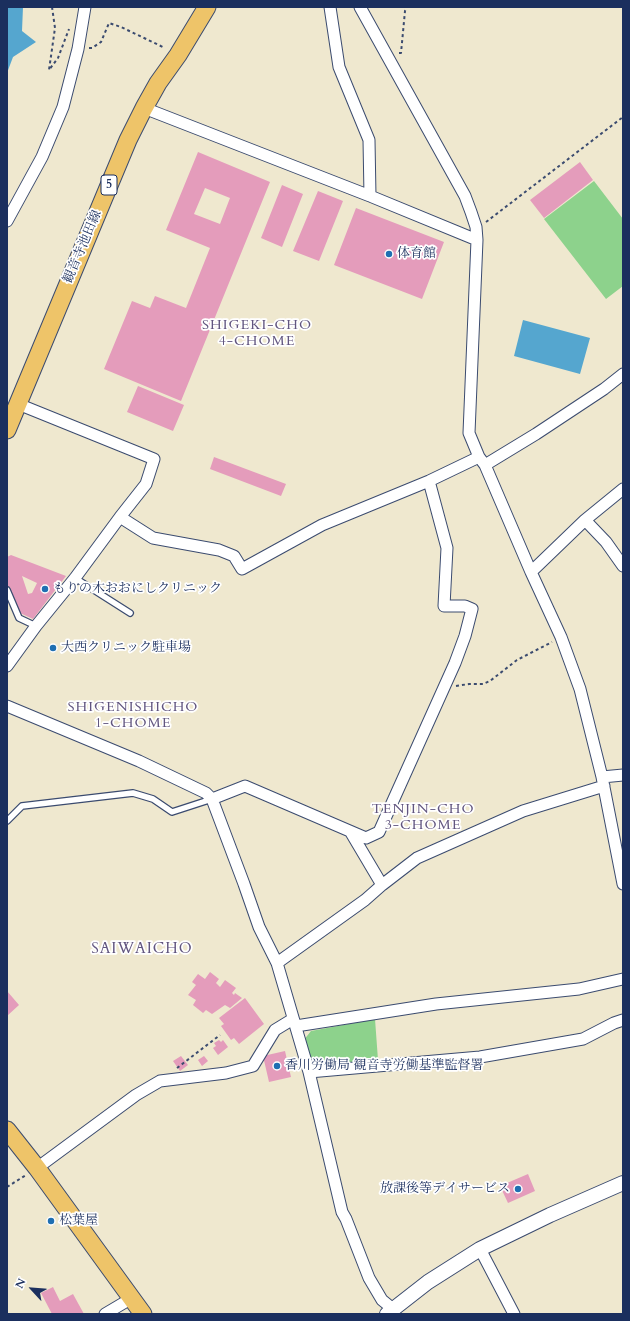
<!DOCTYPE html>
<html>
<head>
<meta charset="utf-8">
<style>
  body { margin:0 }
  #map { position:relative; width:630px; height:1321px; overflow:hidden; background:#efe8cf; font-family:Cardo,serif }
  canvas { display:block }
  .frame { position:absolute; inset:0; border:8px solid #1b2f5e; pointer-events:none }
  .north { position:absolute; left:12px; top:1269px; width:40px; height:40px; -webkit-text-stroke:3px #fff; paint-order:stroke; rotate:296deg; font-size:11px; font-weight:700; line-height:16px; text-align:center; color:#1b2f5e }
  .north::after { content:''; display:block; margin:auto; width:14px; height:18px; background:#1b2f5e; clip-path:polygon(50% 0,100% 100%,50% 72%,0 100%) }
</style>
</head>
<body>
<div id="map">
<canvas width="630" height="1321"></canvas>
<div class="frame"></div>
<div class="north">N</div>
</div>
<script>
const ctx = document.querySelector('canvas').getContext('2d');
ctx.lineJoin = 'round';
function fill(path, color) {
  ctx.fillStyle = color;
  ctx.fill(path, 'evenodd');
}
function poly(rows) {
  const path = new Path2D();
  for (const r of rows) {
    path.moveTo(r[0], r[1]);
    for (let i = 2; i < r.length; i += 2) path.lineTo(r[i], r[i + 1]);
  }
  return path;
}
function trace(path, color, width, dash) {
  ctx.strokeStyle = color;
  ctx.lineWidth = width;
  ctx.lineCap = dash ? 'butt' : 'round';
  ctx.setLineDash(dash || []);
  ctx.stroke(path);
}
function drawText(font, color, halo, rows, align = 'center') {
  ctx.font = font + ' Cardo,"Noto Serif JP",serif';
  ctx.lineWidth = 3.5;
  ctx.setLineDash([]);
  ctx.textBaseline = 'middle';
  ctx.strokeStyle = halo;
  ctx.fillStyle = color;
  for (const [text, x, y, turn = 0] of rows) {
    ctx.save();
    ctx.translate(x, y);
    ctx.rotate((+turn || 0) * Math.PI / 180);
    ctx.textAlign = isNaN(turn) ? turn : align;
    if (halo) ctx.strokeText(text, 0, 0);
    ctx.fillText(text, 0, 0);
    ctx.restore();
  }
}
const green = poly([
  [594,181,623,219,623,286,606,299,544,219],
  [375,1019,378,1060,314,1066,309,1063,303,1041,311,1031]
]);
const water = poly([
  [7,7,23,7,22,31,36,42,13,57,7,73],
  [523,320,590,338,580,374,514,356]
]);
const building = poly([
  [198,152,270,182,181,401,104,369,132,301,150,308,155,296,186,308,210,248,166,230],
  [205,188,230,198,220,224,194,214],
  [580,162,593,180,544,218,530,200],
  [282,185,303,194,282,247,261,238],
  [318,191,343,201,319,261,293,251],
  [356,208,444,242,422,299,334,265],
  [138,386,184,405,173,431,127,412],
  [214,457,286,484,281,496,210,469],
  [11,555,66,576,33,619,20,613,7,585,7,557],
  [22,576,37,583,32,593,28,594],
  [210,972,219,979,216,983,220,987,225,980,236,988,232,993,234,995,235,993,242,998,230,1008,225,1005,212,1014,206,1010,203,1013,193,1005,196,1000,188,995,196,985,192,982,198,974,205,979],
  [7,991,19,1005,7,1016],
  [245,998,264,1024,239,1044,234,1038,231,1040,221,1026,224,1024,219,1018],
  [219,1040,221,1042,223,1040,228,1047,218,1055,213,1048,216,1046,214,1043],
  [285,1051,291,1077,269,1082,263,1056],
  [181,1056,188,1065,180,1071,173,1061],
  [204,1056,208,1061,202,1066,198,1060],
  [528,1174,535,1191,508,1203,500,1186],
  [53,1287,60,1301,73,1294,84,1314,52,1314,41,1293]
]);
const path = poly([
  [52,7,55,28,49,70,58,58,69,29],
  [89,48,92,48,101,42,109,23,121,27,165,48],
  [399,53,401,53,405,11,407,7],
  [486,222,623,117],
  [456,686,469,684,483,684,490,681,517,660,552,642],
  [177,1068,220,1035],
  [7,1187,26,1175]
]);
const service = poly([
  [75,578,130,613],
  [7,590,19,618,36,626],
  [7,821,22,806,133,793,153,799,172,812,212,799]
]);
const minor = poly([
  [330,7,339,67,369,140,370,196],
  [360,7,465,196,471,212,476,227,477,240,469,433,479,457,485,465,531,572,561,637,580,689,602,777,623,884],
  [144,108,370,196,477,240],
  [7,221,42,157,63,107,78,49,85,7],
  [485,465,536,434,604,389,623,374],
  [120,517,153,538,219,550,234,556,242,569,322,525,429,481,479,457],
  [585,520,606,542,623,566],
  [531,572,585,520,623,489],
  [7,666,36,626,75,578,120,517,146,484,154,459,18,404],
  [7,706,139,761,206,793,212,799,244,884,259,927,277,963,309,1072,342,1212,346,1219,369,1278,382,1300,393,1309],
  [602,777,623,775],
  [212,799,245,786,366,838,379,832,455,663,465,636,472,609,465,606,444,606,447,548,429,481],
  [350,831,382,885],
  [277,963,365,900,382,885,417,858,523,811,604,786],
  [296,1026,436,1004,579,989,623,979],
  [309,1072,480,1057,583,1039,614,1023,623,1020],
  [37,1168,136,1095,160,1081,226,1073,253,1066,275,1030,293,1019],
  [480,1249,514,1314],
  [105,1314,132,1298]
]);
const tertiary = poly([
  [387,1314,428,1282,480,1249,550,1215,623,1183]
]);
const primary = poly([
  [7,430,128,140,144,108,158,83,178,55,207,7],
  [7,1130,37,1168,143,1314]
]);
const markers = [
  [389,254,4,"#1f6fb2"],
  [45,589,4,"#1f6fb2"],
  [53,648,4,"#1f6fb2"],
  [277,1066,4,"#1f6fb2"],
  [518,1189,4,"#1f6fb2"],
  [51,1221,4,"#1f6fb2"]
];
const shields = [
  [109,185,16]
];
const shieldNames = [
  ["5",109,185]
];
const streetNames = [
  ["観音寺池田線",83,247,-67]
];
const poiNames = [
  ["体育館",397,254],
  ["もりの木おおにしクリニック",53,589],
  ["大西クリニック駐車場",61,648],
  ["香川労働局 観音寺労働基準監督署",285,1066],
  ["放課後等デイサービス",510,1189,"right"],
  ["松葉屋",59,1221]
];
const neighbourhoodNames = [
  ["SHIGEKI-CHO",257,326],
  ["4-CHOME",257,342],
  ["SHIGENISHICHO",133,708],
  ["1-CHOME",133,724],
  ["TENJIN-CHO",423,810],
  ["3-CHOME",423,826]
];
const quarterNames = [
  ["SAIWAICHO",142,950]
];
fill(green, '#8dd28c');
fill(water, '#55a6cf');
fill(building, '#e49cbb');
trace(service, '#3b4b6f', 8);
trace(minor, '#3b4b6f', 13);
trace(tertiary, '#3b4b6f', 16);
trace(primary, '#3b4b6f', 19);
trace(path, '#3b4b6f', 2, [3, 3]);
trace(service, '#fff', 5.5);
trace(minor, '#fff', 11);
trace(tertiary, '#fff', 14);
trace(primary, '#eec469', 17);
for (const [x, y, r, color] of markers) {
  const dot = new Path2D();
  dot.arc(x, y, r, 0, 2 * Math.PI);
  ctx.fillStyle = color;
  ctx.fill(dot);
  trace(dot, '#fff', 1.5);
}
for (const [x, y, w] of shields) {
  const box = new Path2D();
  box.roundRect(x - w / 2, y - 10, w, 20, 3);
  ctx.fillStyle = '#fff';
  ctx.fill(box);
  trace(box, '#1b2f5e', 1);
}
drawText('bold 12px', '#1b2f5e', null, shieldNames);
drawText('13px', '#1b2f5e', '#fff', streetNames);
drawText('13px', '#1b2f5e', '#fff', poiNames, 'left');
ctx.letterSpacing = '1px';
drawText('14px', '#61557f', '#fff', neighbourhoodNames);
ctx.letterSpacing = '0px';
ctx.letterSpacing = '1px';
drawText('15px', '#61557f', '#fff', quarterNames);
ctx.letterSpacing = '0px';
</script>
</body>
</html>
